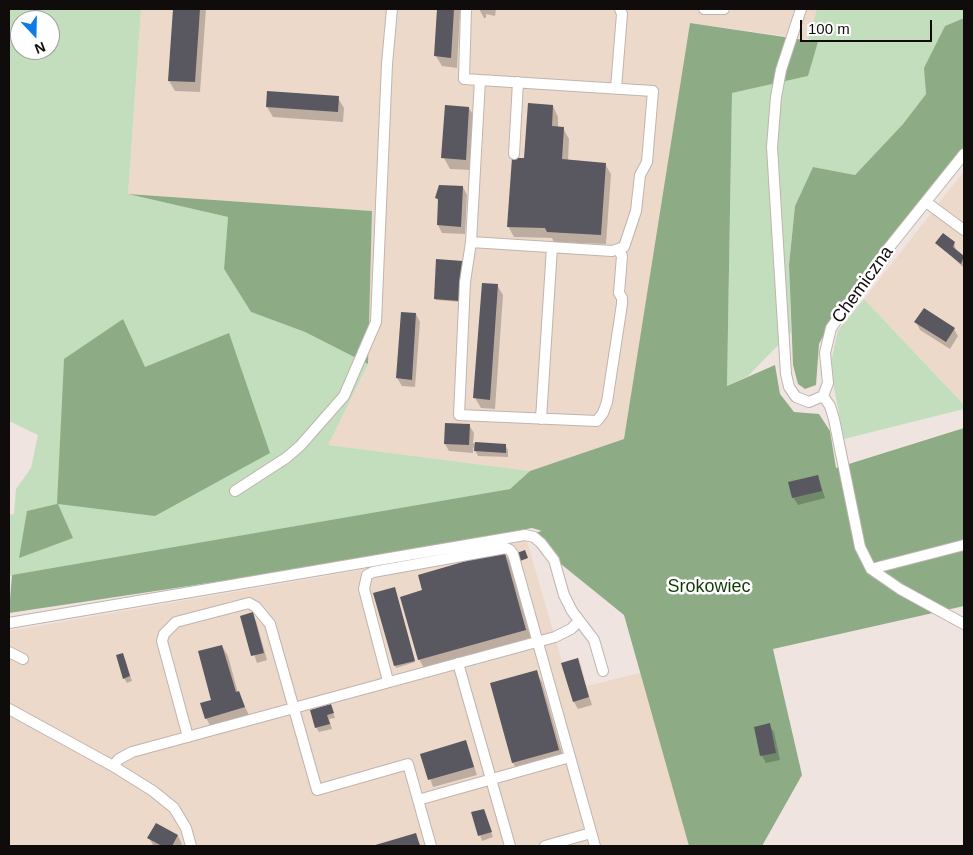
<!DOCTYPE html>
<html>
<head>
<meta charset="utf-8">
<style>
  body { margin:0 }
  #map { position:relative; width:973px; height:855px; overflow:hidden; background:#efe4df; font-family:Helvetica,sans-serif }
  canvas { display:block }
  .frame { position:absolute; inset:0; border:10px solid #100c0b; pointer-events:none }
  .north { position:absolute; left:10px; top:10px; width:50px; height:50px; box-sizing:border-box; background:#fff; border:1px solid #9f9e9d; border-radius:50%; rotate:159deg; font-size:14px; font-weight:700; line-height:20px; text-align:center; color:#100c0b }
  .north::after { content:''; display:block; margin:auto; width:18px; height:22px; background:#0e7ce4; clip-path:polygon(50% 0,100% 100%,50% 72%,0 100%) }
  .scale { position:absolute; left:800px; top:20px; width:132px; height:22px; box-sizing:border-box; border:2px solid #100c0b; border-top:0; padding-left:6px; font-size:15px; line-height:18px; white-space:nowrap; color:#100c0b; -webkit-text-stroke:4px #fff; paint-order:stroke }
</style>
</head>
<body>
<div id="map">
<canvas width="973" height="855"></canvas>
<div class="frame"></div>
<div class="north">N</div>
<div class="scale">100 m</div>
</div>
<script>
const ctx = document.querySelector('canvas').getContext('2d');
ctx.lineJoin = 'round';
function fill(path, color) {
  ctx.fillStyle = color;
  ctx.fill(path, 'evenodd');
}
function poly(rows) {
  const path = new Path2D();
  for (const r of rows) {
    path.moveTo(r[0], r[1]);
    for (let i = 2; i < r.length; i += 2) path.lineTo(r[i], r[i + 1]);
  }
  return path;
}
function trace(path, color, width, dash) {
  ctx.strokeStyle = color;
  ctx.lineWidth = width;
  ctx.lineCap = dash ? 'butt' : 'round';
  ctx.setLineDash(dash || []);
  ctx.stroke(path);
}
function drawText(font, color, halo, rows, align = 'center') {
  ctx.font = font + ' Helvetica,sans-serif';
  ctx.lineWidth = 5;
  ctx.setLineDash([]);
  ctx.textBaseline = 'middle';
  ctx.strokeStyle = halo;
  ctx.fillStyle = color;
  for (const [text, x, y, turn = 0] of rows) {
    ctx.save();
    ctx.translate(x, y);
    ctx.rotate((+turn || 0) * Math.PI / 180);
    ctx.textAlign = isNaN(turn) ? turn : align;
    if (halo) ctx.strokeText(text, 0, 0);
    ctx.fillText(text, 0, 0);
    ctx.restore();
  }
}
const industrial = poly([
  [141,9,817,9,808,39,690,23,625,439,530,471,327,445,368,364,372,211,128,194],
  [964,171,964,405,864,299],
  [527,541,562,662,579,657,587,686,647,671,695,846,9,846,9,631]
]);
const green = poly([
  [9,9,141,9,128,194,228,217,224,269,251,312,305,332,368,364,328,445,530,471,510,489,9,576,9,515,14,514,16,489,31,468,38,435,9,421],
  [20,20,50,20,50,50,20,50],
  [817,9,964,9,964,18,945,26,925,68,926,94,903,124,855,175,813,167,795,206,789,265,791,332,748,376,727,386,732,93,808,76,818,42,808,39],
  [864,299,964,405,964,409,844,439,830,367,838,330]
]);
const forest = poly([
  [964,18,964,148,837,309,819,344,816,385,805,389,798,384,793,365,789,265,795,206,813,167,855,175,903,124,926,94,924,68,945,26],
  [690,23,818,42,808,76,732,93,727,386,775,365,780,394,794,412,819,414,830,431,836,468,964,428,964,606,773,649,802,775,762,846,689,846,624,615,525,535,542,531,532,528,362,560,9,613,12,575,510,489,530,471,624,439],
  [128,194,372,211,368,364,305,332,251,312,224,269,228,217],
  [123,319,145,367,229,333,270,453,155,516,58,504,73,538,19,558,27,511,57,504,64,359]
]);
const shadow = poly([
  [174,9,206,9,200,92,175,91,169,81],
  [439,9,465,9,460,11,457,68,442,66,436,56],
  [479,9,496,9,495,16,486,14,486,18,484,18],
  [338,98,344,108,343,122,273,117,267,107],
  [446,106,469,108,475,118,471,170,450,169,444,158],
  [553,106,558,117,558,128,563,128,569,139,568,161,605,164,611,174,606,244,554,242,552,238,514,237,508,226,525,159],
  [463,187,467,195,465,234,442,233,438,225,439,203,437,198],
  [937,243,954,243,956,250,964,257,964,268],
  [438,260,461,302,436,300,435,298],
  [497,285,503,295,495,409,481,408,475,398],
  [416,314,420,322,415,387,402,386,397,378],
  [916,322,954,329,958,336,950,349,920,330],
  [469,425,474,433,473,443,505,445,508,450,508,457,478,456,473,447,473,453,449,451,445,444],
  [818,476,825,498,798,505,793,497],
  [504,552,510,562,531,640,425,670,419,659],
  [395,590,415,662,396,668,375,594],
  [252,614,256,621,267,660,257,663,241,617],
  [222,646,228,656,238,693,250,717,212,729,206,718,213,700],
  [125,659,132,681,127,683,124,678],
  [577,659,592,705,578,709,574,702],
  [536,672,542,682,564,760,519,773,513,763],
  [331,706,335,718,329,719,332,729,319,732,316,727],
  [769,725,774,732,780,760,766,763,762,756,755,728],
  [466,742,477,775,433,787,422,755],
  [483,810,493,837,482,841,473,813],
  [156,824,178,836,182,844,181,846,153,845,149,838],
  [415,835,421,846,375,846]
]);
const building = poly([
  [173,9,200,9,195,82,168,81],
  [437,9,454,9,451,58,434,56],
  [267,91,339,96,338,112,266,107],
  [528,103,553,105,552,126,564,127,562,159,606,163,601,235,547,232,545,228,507,227,512,158,524,158],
  [445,105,469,107,466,160,441,158],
  [439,185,463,186,461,227,437,225,438,199,435,198],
  [943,233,955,242,953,247,964,256,961,264,935,243],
  [436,259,463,261,460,301,434,299],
  [482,283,498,284,490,400,473,398],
  [924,308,955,328,946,342,914,322],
  [401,312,416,313,412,380,396,378],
  [445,423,470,424,469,445,444,444],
  [475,442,506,444,506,453,474,451],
  [818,475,822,491,792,498,788,482],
  [504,550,526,630,418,660,400,597,422,590,418,575],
  [525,550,528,558,520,561,517,553],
  [395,587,415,661,394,666,373,593],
  [253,612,264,653,251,656,240,616],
  [222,645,236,692,239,691,245,707,205,719,200,703,211,700,198,651],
  [123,653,130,676,123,679,116,655],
  [578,658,589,697,573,702,561,663],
  [537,670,559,750,512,763,490,683],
  [331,704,334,713,327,715,330,724,315,728,310,710],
  [770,723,776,753,760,756,754,727],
  [466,740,474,767,428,780,420,754],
  [484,809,492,832,478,836,471,812],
  [156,823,178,835,172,846,162,846,147,838],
  [416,833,420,846,372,846]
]);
const minor = poly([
  [466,9,464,79,653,91,647,162,640,175,636,211,624,247,612,251,471,242],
  [704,9,724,9],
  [801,9,781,70,776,97,772,147,786,374,789,387,796,397,809,402,823,396,828,383,825,353,831,328,887,250,964,154],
  [480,80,471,242,465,282,459,415,597,421,603,413,607,402,622,304,622,298,619,293,622,256,618,249],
  [616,88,622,14,620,9],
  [514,154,518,82],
  [926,202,964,230],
  [823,396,830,406,834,419,860,547,871,569,900,589,964,624],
  [541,419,552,247],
  [235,491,286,458,300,446,344,396,376,322,387,64,392,9],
  [871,569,964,545],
  [9,623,525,535,534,537,541,543,554,560,564,595,572,611,594,640,603,671],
  [9,652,23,659],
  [458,663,510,846],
  [388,681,364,589,367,575,373,572,506,548,510,550,513,554,595,846],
  [9,709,113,766,153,791,174,808,186,828,191,846],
  [188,737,162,641,164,634,176,622,249,603,256,607,270,624,317,790,408,764,431,846],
  [113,766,119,759,132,752,555,637,571,629,579,621],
  [418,800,570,757],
  [545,846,591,833]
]);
const streetNames = [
  ["Chemiczna",863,285,-54]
];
const parkNames = [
  ["Srokowiec",709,587]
];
fill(industrial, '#edd9ca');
fill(green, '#c2debc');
fill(forest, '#8dac86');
fill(shadow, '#0003');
fill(building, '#59575f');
trace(minor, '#bfb4af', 12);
trace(minor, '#fff', 10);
drawText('18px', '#100c0b', '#fff', streetNames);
drawText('18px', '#123c06', '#fff', parkNames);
</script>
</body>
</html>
